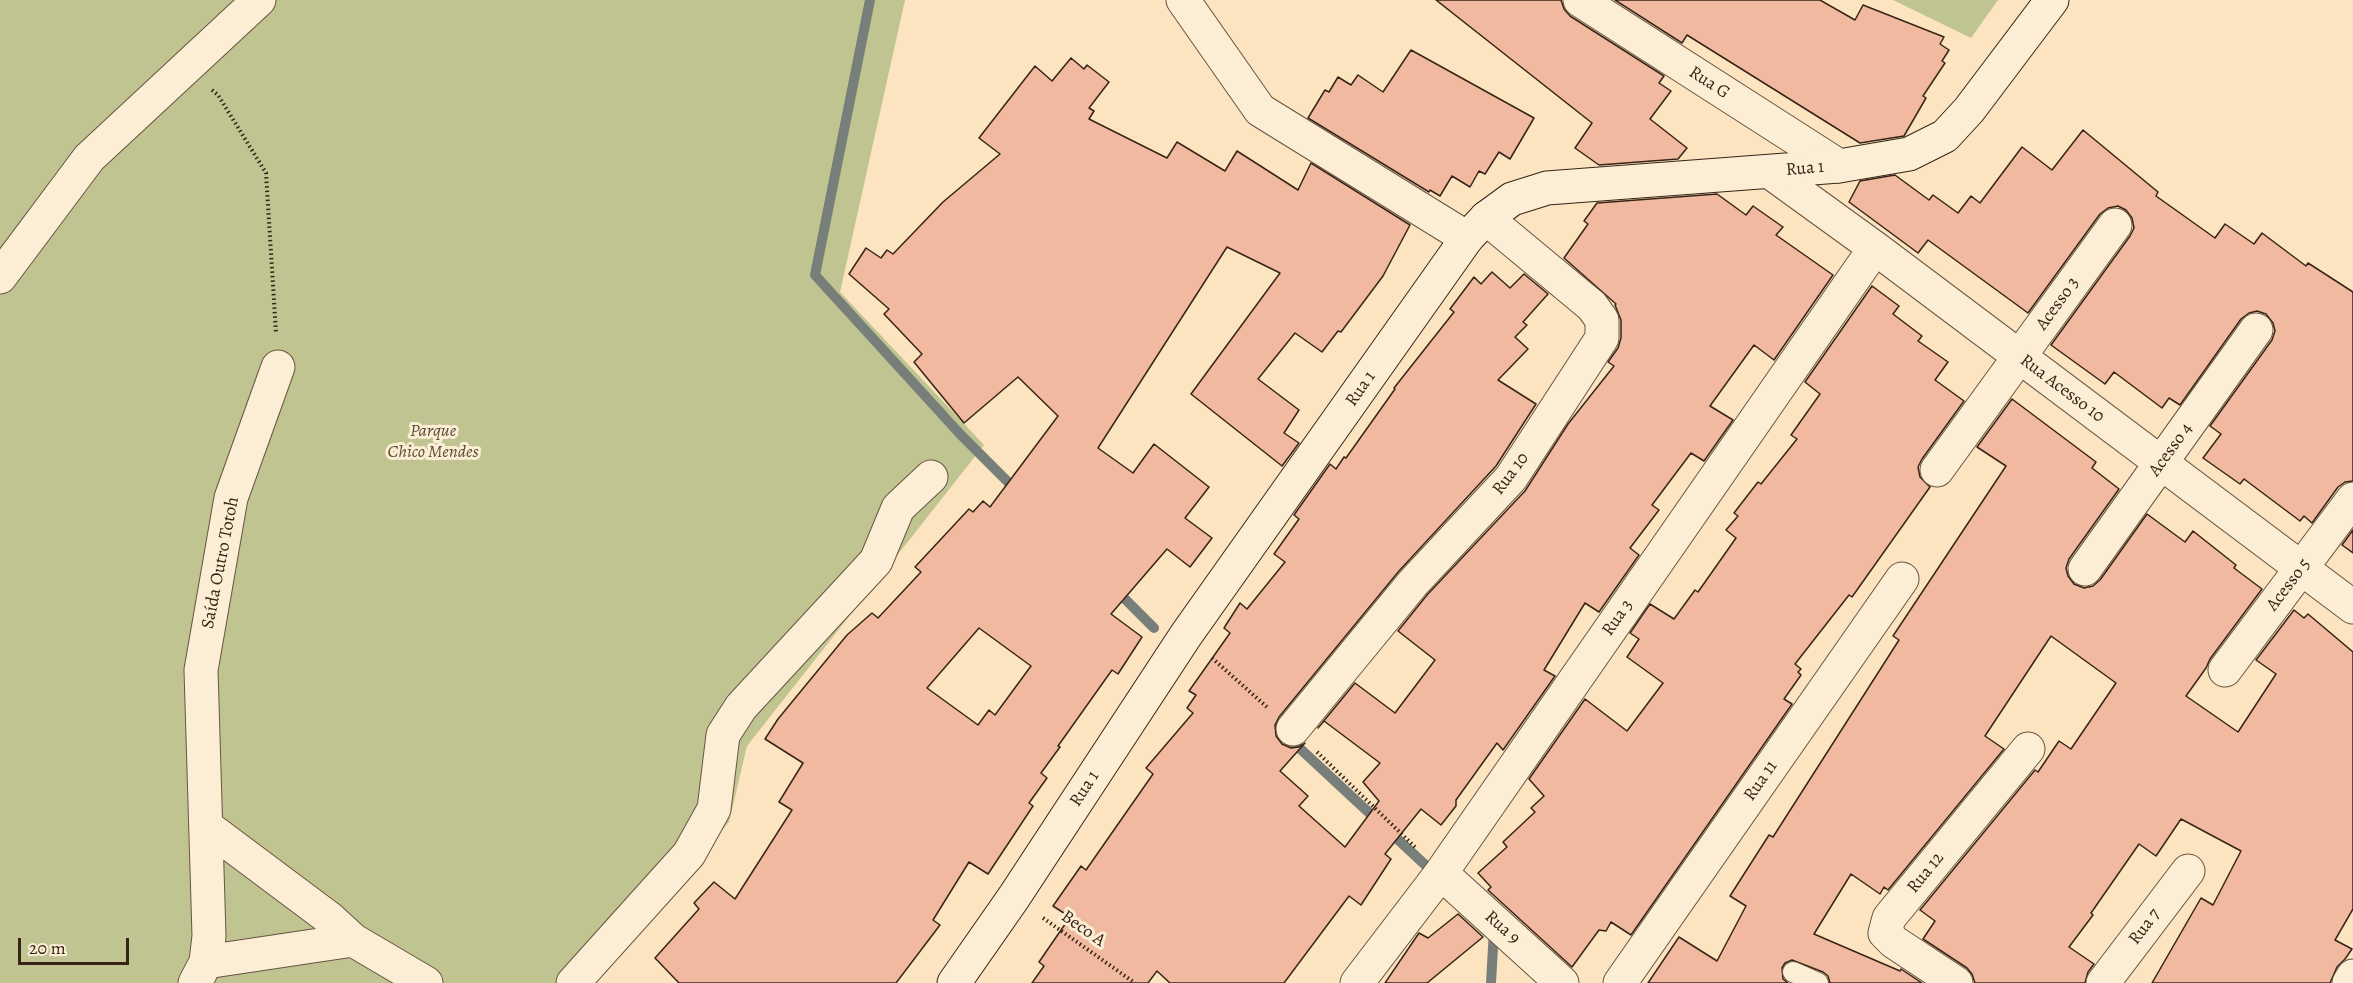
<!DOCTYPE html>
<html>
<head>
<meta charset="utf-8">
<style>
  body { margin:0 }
  #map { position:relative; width:2353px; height:983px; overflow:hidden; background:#fbe4bf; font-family:Alegreya,serif }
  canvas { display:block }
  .scale { position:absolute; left:18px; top:938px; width:111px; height:27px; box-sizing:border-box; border:3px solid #372417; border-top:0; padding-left:8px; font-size:18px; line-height:21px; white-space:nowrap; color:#372417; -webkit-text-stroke:4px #fcedd5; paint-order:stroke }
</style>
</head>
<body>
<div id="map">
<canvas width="2353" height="983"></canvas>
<div class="scale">20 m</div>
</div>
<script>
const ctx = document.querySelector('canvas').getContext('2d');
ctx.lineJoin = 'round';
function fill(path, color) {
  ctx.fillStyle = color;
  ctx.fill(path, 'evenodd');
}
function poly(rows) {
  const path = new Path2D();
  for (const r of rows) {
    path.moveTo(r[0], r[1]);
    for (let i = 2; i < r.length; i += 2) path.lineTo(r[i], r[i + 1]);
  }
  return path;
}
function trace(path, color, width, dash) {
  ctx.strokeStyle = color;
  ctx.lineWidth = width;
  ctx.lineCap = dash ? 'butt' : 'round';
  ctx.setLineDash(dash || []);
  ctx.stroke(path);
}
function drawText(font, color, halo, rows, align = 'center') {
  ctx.font = font + ' Alegreya,serif';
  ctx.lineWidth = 6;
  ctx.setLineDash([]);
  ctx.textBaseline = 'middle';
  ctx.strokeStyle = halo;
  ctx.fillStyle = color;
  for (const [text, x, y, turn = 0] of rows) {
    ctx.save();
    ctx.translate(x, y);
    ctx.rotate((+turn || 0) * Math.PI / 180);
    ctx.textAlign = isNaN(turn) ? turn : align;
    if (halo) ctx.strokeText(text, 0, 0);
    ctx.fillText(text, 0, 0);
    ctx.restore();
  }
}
const green = poly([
  [0,0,905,0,840,292,984,445,747,746,729,822,590,983,0,983],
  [1893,0,1998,0,1971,38]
]);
const stream = poly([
  [870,0,815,275,960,434,1018,492],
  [1116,590,1154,628],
  [1266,717,1435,874],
  [1491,983,1494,930]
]);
const building = poly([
  [1436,0,1561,0,1564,9,1570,16,1664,76,1659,83,1671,91,1650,119,1687,148,1678,159,1599,165,1575,148,1592,123,1436,0],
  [1615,0,1820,0,1855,20,1863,5,1944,37,1940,44,1949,50,1942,61,1945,63,1923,96,1926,98,1904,136,1860,143,1687,35,1682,43,1615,0],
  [1411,50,1534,118,1510,159,1499,152,1485,174,1479,171,1470,187,1452,176,1440,196,1430,190,1429,192,1308,118,1325,90,1329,92,1338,77,1351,85,1358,75,1383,92,1411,50],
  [1071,58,1084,69,1087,65,1109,82,1089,108,1094,111,1089,119,1167,158,1177,142,1225,171,1237,151,1298,190,1311,163,1410,225,1383,276,1341,332,1338,331,1322,352,1295,333,1258,379,1299,410,1284,433,1299,443,1282,466,1191,394,1280,273,1227,247,1098,448,1133,473,1154,444,1209,487,1185,518,1212,538,1190,567,1167,549,1111,614,1142,637,1118,674,1112,670,1058,746,1060,747,1041,773,1047,778,1029,803,1033,806,988,874,969,862,933,920,940,925,896,983,679,983,655,958,699,909,694,903,714,882,735,899,792,810,779,802,803,763,765,739,778,719,847,635,872,613,878,618,921,572,915,567,969,509,973,512,983,501,990,507,1058,416,1018,377,964,423,914,362,922,354,884,314,889,309,849,274,866,248,881,258,887,250,893,254,943,202,1000,154,979,138,1035,66,1052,81,1071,58],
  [979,628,1031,666,995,715,989,710,978,725,927,688,979,628],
  [2083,130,2158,192,2156,196,2215,238,2225,224,2254,244,2262,233,2306,266,2308,263,2353,292,2353,481,2345,482,2338,487,2312,523,2304,516,2300,521,2244,479,2240,484,2203,458,2221,434,2210,426,2272,340,2275,331,2273,323,2266,314,2257,311,2249,313,2241,319,2180,405,2169,398,2162,408,2114,372,2105,384,2051,345,2130,236,2134,228,2132,218,2126,210,2118,206,2108,208,2100,214,2028,313,1928,240,1918,253,1849,202,1860,181,1895,175,1929,200,1933,195,1958,213,1971,196,1980,203,2022,147,2052,170,2083,130],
  [1717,194,1746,215,1753,206,1783,227,1776,235,1833,275,1774,360,1754,345,1710,406,1733,420,1704,461,1691,453,1652,505,1659,510,1630,548,1639,555,1599,612,1585,603,1544,670,1555,676,1503,750,1497,743,1456,800,1456,806,1441,825,1421,809,1385,854,1391,859,1361,905,1349,896,1284,983,1170,983,1157,971,1148,983,1032,983,1044,966,1039,962,1070,917,1053,906,1081,866,1086,870,1153,774,1146,768,1193,713,1187,708,1196,695,1189,691,1230,633,1224,628,1240,603,1247,609,1285,562,1274,554,1299,519,1294,515,1330,464,1336,469,1344,457,1346,458,1395,389,1394,388,1454,312,1450,309,1474,277,1481,284,1492,272,1510,288,1524,274,1548,294,1523,322,1527,325,1515,337,1528,349,1498,380,1536,404,1496,466,1399,571,1279,717,1275,725,1276,736,1282,744,1291,748,1299,747,1305,743,1280,771,1308,796,1299,806,1345,847,1379,801,1363,782,1380,763,1324,721,1318,728,1355,683,1395,713,1435,660,1398,631,1427,595,1525,491,1568,424,1614,366,1608,362,1618,348,1621,338,1621,320,1615,305,1616,304,1564,258,1588,224,1584,221,1597,203,1717,194],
  [1872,286,1899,306,1893,314,1922,336,1918,341,1948,362,1935,380,1964,401,1922,459,1918,467,1920,477,1930,487,1852,597,1849,595,1795,664,1801,669,1798,672,1801,675,1784,699,1792,704,1631,935,1611,922,1606,931,1599,930,1572,967,1488,890,1491,887,1478,873,1507,847,1503,842,1535,812,1531,808,1544,796,1529,779,1585,699,1627,731,1663,683,1627,657,1639,639,1630,633,1650,604,1674,619,1695,590,1698,592,1736,538,1726,530,1738,516,1734,513,1758,482,1761,484,1797,439,1791,435,1820,394,1805,382,1872,286],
  [2012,399,2096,462,2092,468,2119,489,2069,559,2066,568,2068,576,2074,584,2084,588,2093,586,2100,580,2147,514,2185,542,2193,531,2236,565,2234,568,2262,589,2210,659,2206,668,2186,696,2238,732,2276,674,2256,660,2294,610,2304,618,2308,614,2353,652,2353,909,2335,940,2352,949,2345,959,2337,967,2330,983,2152,983,2201,898,2213,905,2241,851,2181,819,2156,856,2139,844,2091,913,2093,915,2069,947,2094,964,2088,972,2085,983,1975,983,1972,974,1967,968,1923,939,1935,921,1920,910,2035,770,2038,772,2059,741,2071,749,2116,683,2051,636,1985,736,2004,749,1888,890,1884,887,1880,894,1851,874,1814,934,1900,971,1901,969,1922,983,1830,983,1828,976,1823,972,1792,960,1785,963,1782,968,1783,979,1788,983,1648,983,1679,937,1717,961,1746,906,1730,896,1769,835,1773,837,1899,640,1893,636,2006,466,1977,447,2012,399],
  [2353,530,2353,553,2342,545,2353,530],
  [1458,914,1483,937,1427,983,1385,983,1419,933,1428,938,1458,914]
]);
const path = poly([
  [212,90,218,95,266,173,276,333],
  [1212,658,1267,707],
  [1317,752,1415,847],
  [1043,918,1135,983]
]);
const lane = poly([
  [1793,972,1818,983]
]);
const street = poly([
  [1183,0,1260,110,1467,238],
  [1580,0,1839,166],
  [1770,172,1875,248,2353,607],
  [0,277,89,158,259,0],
  [1937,470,2115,225],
  [2085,569,2256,330],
  [2225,670,2353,499],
  [1293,729,1413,583,1511,478,1602,338,1602,320,1592,306,1486,218],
  [206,826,329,918,353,940,426,983],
  [1441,873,1562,983],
  [206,962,353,940],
  [195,983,206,962,209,936,201,670,231,498,278,367],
  [573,983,689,854,714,809,723,735,741,707,876,561,898,508,931,477],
  [1357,983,1441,873,1875,248],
  [1620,983,1902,579],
  [1956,983,1894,942,1885,933,1889,918,2028,749],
  [2103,983,2188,871],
  [2349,983,2353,976]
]);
const secondary = poly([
  [954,983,1014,897,1186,635,1467,238,1486,218,1512,199,1547,188,1839,166,1909,154,1945,136,1969,110,2052,0]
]);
const streetNames = [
  ["Rua G",1709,83,33],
  ["Rua 1",1805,169,-5],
  ["Acesso 3",2058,304,-54],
  ["Rua 1",1361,389,-55],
  ["Rua Acesso 10",2062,389,37],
  ["Acesso 4",2171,450,-54],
  ["Rua 10",1511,474,-53],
  ["Saída Outro Totoh",221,563,-79],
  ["Acesso 5",2289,585,-53],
  ["Rua 3",1618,618,-55],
  ["Rua 11",1761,781,-55],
  ["Rua 1",1085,789,-57],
  ["Rua 12",1926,873,-51],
  ["Rua 7",2145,927,-53],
  ["Rua 9",1502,928,42],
  ["Beco A",1083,929,35]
];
const parkNames = [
  ["Parque",433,432],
  ["Chico Mendes",433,453]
];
fill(green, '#bfc491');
trace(stream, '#787f7a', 10);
fill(building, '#f1b99f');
trace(building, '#372417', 1.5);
trace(lane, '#685441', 22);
trace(street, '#685441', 35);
trace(secondary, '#372417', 35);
trace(path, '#372417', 4, [1.5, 3]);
trace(lane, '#fcedd5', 20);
trace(street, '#fcedd5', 33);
trace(secondary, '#fcedd5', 33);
drawText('18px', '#372417', '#fcedd5', streetNames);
drawText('italic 18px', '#594c36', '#fcedd5', parkNames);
</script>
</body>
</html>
